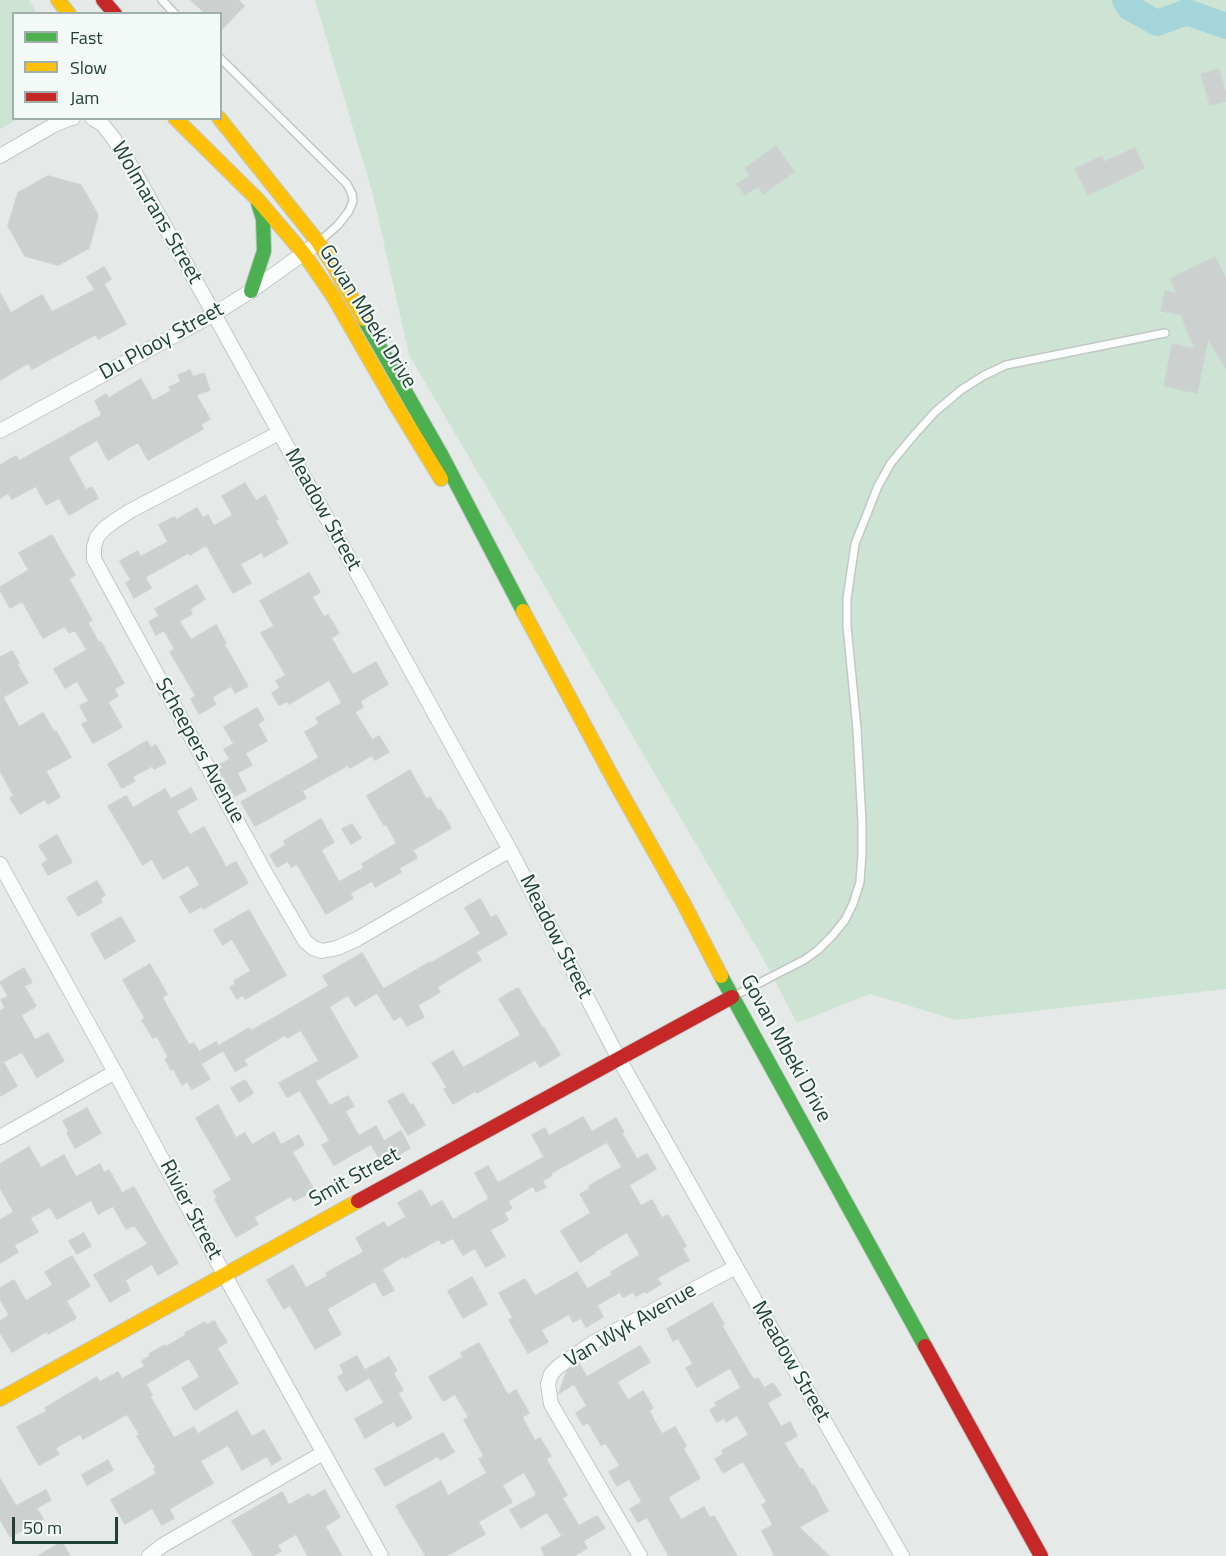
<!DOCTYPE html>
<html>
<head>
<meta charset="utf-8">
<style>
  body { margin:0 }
  #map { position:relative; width:1226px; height:1556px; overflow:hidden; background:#e5eae8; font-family:"Titillium Web",sans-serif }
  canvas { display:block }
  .legend { position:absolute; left:12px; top:12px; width:210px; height:108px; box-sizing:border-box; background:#f3f9f6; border:2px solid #9fafa9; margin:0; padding:8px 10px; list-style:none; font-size:18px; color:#214036 }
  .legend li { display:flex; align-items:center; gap:12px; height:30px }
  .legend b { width:30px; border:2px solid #9fafa9 }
  .scale { position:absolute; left:12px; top:1517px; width:106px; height:27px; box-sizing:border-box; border:3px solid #214036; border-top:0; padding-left:8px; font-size:18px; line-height:21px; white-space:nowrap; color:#214036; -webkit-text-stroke:4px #f3f9f6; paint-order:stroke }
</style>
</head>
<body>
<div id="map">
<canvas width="1226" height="1556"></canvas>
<ul class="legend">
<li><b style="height:8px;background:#4caf50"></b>Fast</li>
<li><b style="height:8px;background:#ffc107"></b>Slow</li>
<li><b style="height:8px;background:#c62828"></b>Jam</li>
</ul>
<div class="scale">50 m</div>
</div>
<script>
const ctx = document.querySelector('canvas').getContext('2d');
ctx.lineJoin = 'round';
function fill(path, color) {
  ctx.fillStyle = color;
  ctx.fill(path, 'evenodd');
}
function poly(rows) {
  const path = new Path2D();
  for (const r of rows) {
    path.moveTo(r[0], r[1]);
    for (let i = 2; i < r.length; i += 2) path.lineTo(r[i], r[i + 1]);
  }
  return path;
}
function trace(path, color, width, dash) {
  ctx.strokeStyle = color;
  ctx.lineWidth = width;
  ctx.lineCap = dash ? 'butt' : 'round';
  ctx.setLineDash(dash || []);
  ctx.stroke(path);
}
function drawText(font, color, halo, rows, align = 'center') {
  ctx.font = font + ' "Titillium Web",sans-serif';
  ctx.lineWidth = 4.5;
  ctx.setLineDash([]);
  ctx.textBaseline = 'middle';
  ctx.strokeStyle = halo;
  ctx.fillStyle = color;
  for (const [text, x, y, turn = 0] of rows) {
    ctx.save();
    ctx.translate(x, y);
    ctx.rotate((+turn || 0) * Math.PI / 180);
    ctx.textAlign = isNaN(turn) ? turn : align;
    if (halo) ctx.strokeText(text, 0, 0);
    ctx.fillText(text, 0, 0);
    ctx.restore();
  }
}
const green = poly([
  [0,0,29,0,37,13,14,14,14,118,18,119,0,129],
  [315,0,1226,0,1226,989,956,1020,870,994,797,1023,761,955,409,355,373,195]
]);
const river = poly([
  [1125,0,1130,8,1157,23,1187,12,1226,26]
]);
const building = poly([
  [191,0,238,0,244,6,220,31,220,14,206,14,191,0],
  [1219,69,1226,95,1226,101,1210,105,1201,74,1219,69],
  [776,146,794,172,763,194,758,186,745,195,737,184,750,176,745,168,776,146],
  [1135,148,1144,168,1088,195,1075,169,1102,156,1104,162,1135,148],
  [48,176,81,185,98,215,89,248,58,265,25,256,8,226,18,193,48,176],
  [1215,257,1226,279,1226,368,1208,339,1197,393,1164,386,1172,344,1195,349,1184,323,1183,315,1161,311,1165,291,1177,293,1170,279,1215,257],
  [104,267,111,279,104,284,126,324,98,339,96,334,32,369,28,363,0,380,0,293,11,313,42,295,52,312,95,290,87,277,104,267],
  [190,370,193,377,204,373,210,390,196,395,210,419,201,424,203,429,148,460,138,442,108,460,97,440,68,457,86,490,92,487,98,498,69,515,59,498,46,505,36,486,12,499,8,493,0,498,0,465,16,456,19,461,102,415,95,401,106,394,109,398,141,379,153,401,171,391,169,387,181,382,178,375,190,370],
  [245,483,256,501,265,495,278,519,275,520,288,543,264,557,262,552,240,564,251,583,233,593,206,545,190,555,188,553,145,577,151,588,134,598,126,583,131,580,120,561,138,551,140,557,168,542,159,525,174,517,176,520,197,508,203,518,208,515,214,526,233,515,222,496,245,483],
  [52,535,75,575,69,579,92,620,88,623,99,643,101,642,124,683,114,689,118,696,108,702,122,727,93,743,82,724,88,721,80,706,89,701,77,681,65,688,54,669,87,650,75,630,69,633,65,626,43,638,22,601,10,608,0,590,0,587,29,570,19,553,52,535],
  [309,573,320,592,312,597,324,617,328,615,339,633,331,638,353,675,376,662,388,684,360,701,363,707,355,712,372,740,379,736,389,752,375,760,372,755,350,768,348,765,302,791,306,798,255,826,241,802,319,758,305,732,319,724,316,718,342,703,329,680,289,704,287,701,279,705,272,693,280,688,276,681,286,675,261,633,274,626,260,601,309,573],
  [197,585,205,599,190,609,192,614,179,621,191,640,216,625,226,643,224,644,248,686,235,693,231,686,212,697,216,704,199,714,191,699,196,696,170,652,175,649,164,630,156,635,149,622,159,616,155,609,197,585],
  [12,651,19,663,17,664,28,683,3,697,19,727,43,713,54,732,56,731,71,757,46,771,60,797,48,804,45,799,20,814,10,798,14,796,0,771,0,657,12,651],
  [257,708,264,720,258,724,267,741,245,753,252,765,237,773,246,790,235,796,217,766,230,759,224,749,234,744,224,727,257,708],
  [147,741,151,748,156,745,166,763,154,769,152,766,132,777,135,781,122,788,108,764,147,741],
  [410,770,426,799,430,797,438,811,441,810,451,828,413,850,417,858,399,868,401,872,375,887,372,881,350,893,353,898,326,914,297,864,291,867,288,861,277,867,270,855,286,845,284,841,321,819,334,842,321,850,339,882,364,868,362,864,397,843,386,824,384,825,367,796,410,770],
  [191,788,197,799,176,811,190,835,204,827,226,867,236,862,248,883,203,909,202,906,190,913,180,897,200,885,188,865,163,879,152,859,143,865,108,806,126,796,133,808,165,789,171,799,191,788],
  [352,824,361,838,351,844,342,829,352,824],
  [57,835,72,862,48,875,42,864,48,860,39,846,57,835],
  [97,881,105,895,100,898,102,902,78,916,67,898,97,881],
  [480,899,491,918,496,915,507,934,476,952,481,960,437,987,440,992,418,1005,424,1017,407,1026,401,1016,394,1020,377,993,430,962,431,963,481,934,465,908,480,899],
  [249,910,286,975,245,999,243,995,237,999,230,987,236,984,234,981,251,971,232,939,223,945,214,930,249,910],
  [121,917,135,941,105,959,91,934,121,917],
  [362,953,383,989,355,1006,348,995,329,1007,358,1057,315,1081,330,1106,348,1096,354,1106,345,1111,359,1136,376,1126,384,1141,401,1131,410,1148,393,1158,391,1154,380,1160,371,1144,334,1165,322,1145,330,1141,300,1090,287,1097,279,1083,319,1061,301,1030,287,1038,285,1035,243,1060,247,1065,235,1071,220,1045,249,1028,251,1031,329,986,323,976,362,953],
  [150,964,167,994,162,997,189,1045,194,1043,199,1052,216,1042,222,1051,201,1064,210,1079,192,1089,187,1081,182,1085,173,1068,171,1070,165,1059,168,1057,157,1036,153,1038,142,1020,145,1018,123,980,150,964],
  [24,968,32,982,24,986,36,1006,21,1015,35,1040,48,1033,64,1061,37,1077,22,1052,3,1062,17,1086,0,1096,0,1011,5,1008,1,1000,8,996,0,982,24,968],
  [518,988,543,1029,544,1028,560,1055,540,1067,535,1060,477,1093,475,1091,453,1104,444,1089,447,1087,432,1063,453,1051,463,1068,521,1035,499,999,518,988],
  [245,1080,253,1093,239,1102,231,1088,245,1080],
  [403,1093,410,1105,413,1104,425,1125,408,1135,388,1101,403,1093],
  [218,1105,236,1138,245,1133,252,1145,274,1132,281,1145,299,1135,304,1145,292,1152,314,1190,294,1201,291,1196,254,1217,258,1224,236,1237,219,1207,215,1199,218,1198,213,1191,232,1180,196,1118,218,1105],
  [87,1108,101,1133,75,1148,67,1133,69,1132,63,1121,87,1108],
  [583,1117,592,1132,616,1118,624,1132,622,1134,637,1159,647,1154,656,1169,629,1185,641,1206,652,1200,662,1218,668,1215,686,1246,682,1248,689,1260,657,1278,661,1284,646,1293,645,1291,636,1296,633,1292,623,1297,620,1292,597,1305,603,1317,586,1327,581,1318,573,1322,569,1314,541,1330,548,1342,528,1353,509,1320,513,1318,499,1293,525,1279,535,1296,577,1272,587,1289,612,1275,611,1272,640,1255,627,1232,594,1252,595,1253,580,1262,561,1231,591,1213,580,1194,590,1189,589,1186,622,1167,607,1142,551,1173,552,1175,542,1181,546,1187,536,1192,533,1186,508,1201,512,1208,504,1213,508,1220,490,1230,505,1256,486,1267,475,1248,463,1255,453,1238,442,1244,439,1239,405,1258,404,1256,382,1269,394,1290,383,1296,375,1281,327,1309,341,1334,315,1349,290,1305,284,1309,267,1280,293,1265,306,1288,328,1276,326,1273,364,1252,356,1238,384,1222,387,1228,406,1217,398,1203,421,1190,431,1207,442,1201,453,1220,489,1199,475,1173,488,1166,498,1183,544,1157,532,1135,545,1128,549,1136,583,1117],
  [29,1147,41,1168,64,1155,76,1177,100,1164,104,1173,109,1170,122,1193,134,1187,160,1233,178,1263,158,1275,152,1264,125,1280,130,1290,110,1302,94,1275,148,1244,134,1225,126,1229,113,1206,98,1214,91,1200,57,1219,50,1207,30,1218,38,1232,14,1245,18,1252,0,1263,0,1220,14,1212,0,1188,0,1164,29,1147],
  [84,1233,91,1246,77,1254,69,1241,84,1233],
  [72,1256,90,1286,66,1301,76,1318,48,1334,47,1331,12,1352,0,1332,0,1321,9,1315,0,1299,0,1288,14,1280,26,1301,53,1285,45,1272,72,1256],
  [472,1277,487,1304,463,1318,448,1291,472,1277],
  [712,1303,724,1324,722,1326,750,1374,754,1380,758,1378,764,1388,773,1383,781,1395,767,1403,781,1427,790,1422,797,1436,784,1443,800,1470,802,1468,812,1486,814,1485,828,1511,799,1527,829,1556,775,1556,762,1531,773,1525,762,1505,767,1502,743,1461,723,1473,715,1459,724,1454,722,1451,749,1435,737,1415,726,1422,724,1418,717,1422,710,1410,717,1406,715,1403,741,1388,730,1368,697,1387,686,1368,693,1364,678,1338,673,1341,667,1329,712,1303],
  [214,1321,227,1342,217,1348,238,1383,195,1410,182,1388,200,1377,189,1358,146,1384,152,1395,150,1396,174,1438,194,1427,198,1434,237,1411,252,1437,264,1430,281,1459,272,1465,267,1456,242,1470,228,1445,200,1461,213,1483,169,1509,174,1518,162,1525,152,1508,125,1524,111,1500,156,1474,154,1469,156,1468,137,1436,140,1435,127,1414,83,1439,80,1434,55,1448,59,1454,39,1465,17,1427,47,1411,45,1408,97,1377,100,1382,118,1372,122,1379,145,1366,142,1361,150,1356,149,1354,165,1345,166,1347,186,1335,185,1333,205,1322,207,1325,214,1321],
  [479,1343,508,1395,516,1390,529,1413,522,1417,535,1441,540,1438,551,1456,546,1459,567,1495,562,1498,579,1526,597,1516,605,1528,583,1541,587,1548,574,1556,545,1556,541,1548,562,1536,547,1512,521,1528,510,1510,537,1495,524,1472,502,1485,512,1502,478,1522,485,1534,446,1556,426,1556,396,1506,441,1481,448,1496,487,1473,479,1459,484,1456,464,1420,469,1417,455,1394,443,1401,429,1377,463,1357,461,1353,479,1343],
  [640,1346,650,1362,617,1382,628,1400,643,1391,653,1408,649,1411,662,1434,675,1427,686,1446,683,1448,700,1478,668,1497,681,1520,704,1507,710,1518,714,1516,737,1556,669,1556,647,1517,638,1522,630,1509,642,1502,629,1479,617,1486,609,1472,620,1466,606,1443,601,1445,588,1422,583,1425,576,1413,587,1406,574,1384,559,1393,567,1371,579,1363,587,1377,640,1346],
  [357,1356,369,1378,346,1391,338,1377,344,1373,340,1365,357,1356],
  [389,1357,397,1371,393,1373,403,1390,398,1393,412,1418,397,1427,394,1421,365,1438,355,1419,384,1403,365,1370,389,1357],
  [443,1433,454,1452,440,1460,438,1456,385,1486,375,1469,443,1433],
  [108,1460,113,1470,87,1485,82,1475,108,1460],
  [0,1479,16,1506,46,1490,51,1500,36,1508,43,1519,10,1537,0,1519,0,1479],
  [325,1490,340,1517,325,1526,342,1556,308,1556,296,1534,277,1545,281,1551,272,1556,254,1556,232,1521,282,1492,289,1505,309,1494,311,1498,325,1490],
  [62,1542,70,1556,38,1556,62,1542]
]);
const lane = poly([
  [162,0,175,14],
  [220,58,347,184,352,194,353,201,349,211,338,225,320,241],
  [734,996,804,960,818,950,832,936,845,920,853,904,860,882,862,853,862,823,857,729,847,626,847,599,855,544,878,486,891,463,915,434,935,412,961,390,983,376,1006,365,1165,333]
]);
const street = poly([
  [92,118,102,124,114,139,131,166,214,314,510,850,619,1059,736,1267,902,1556],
  [0,156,54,125,68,119,73,118],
  [0,431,214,314,251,291,311,248],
  [279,433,130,511,116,520,105,528,97,537,94,547,94,559,266,874,305,941,313,948,322,951,337,948,357,939,510,850],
  [0,864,115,1072,224,1274,381,1556],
  [0,1137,115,1072],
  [149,1556,163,1545,323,1453],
  [640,1556,551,1404,548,1384,551,1374,559,1366,594,1342,736,1267]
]);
const fast = poly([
  [251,291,264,251,263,219,258,203],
  [364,319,442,456,523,611],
  [721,976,925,1346]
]);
const slow = poly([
  [58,0,69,14],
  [175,118,258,200,304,254,333,296,394,402,441,479],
  [219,118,318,242,332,263,364,319],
  [523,611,615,782,684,904,721,976],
  [0,1399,358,1201]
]);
const jam = poly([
  [103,0,115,14],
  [358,1201,732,997],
  [925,1346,1041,1556]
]);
const streetNames = [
  ["Wolmarans Street",156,213,60],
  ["Govan Mbeki Drive",367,317,58],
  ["Du Plooy Street",162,342,-29],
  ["Meadow Street",322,510,61],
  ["Scheepers Avenue",199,751,61],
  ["Meadow Street",555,937,63],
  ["Govan Mbeki Drive",785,1049,61],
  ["Smit Street",355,1178,-29],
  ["Rivier Street",190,1210,62],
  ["Van Wyk Avenue",631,1326,-30],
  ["Meadow Street",790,1362,60]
];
fill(green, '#cde4d4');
trace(river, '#a3d5db', 26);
fill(building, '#ccd1cf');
trace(building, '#cdd3d1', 1.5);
trace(lane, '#c2c7c5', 10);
trace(street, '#c2c7c5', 16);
trace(fast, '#c0c8c5', 16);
trace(slow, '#c0c8c5', 16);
trace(jam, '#c0c8c5', 16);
trace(lane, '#fbfcfc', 7);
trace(street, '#fbfcfc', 14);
trace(fast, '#4caf50', 14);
trace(slow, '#ffc107', 14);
trace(jam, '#c62828', 14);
drawText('21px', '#214036', '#f3f9f6', streetNames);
</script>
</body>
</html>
